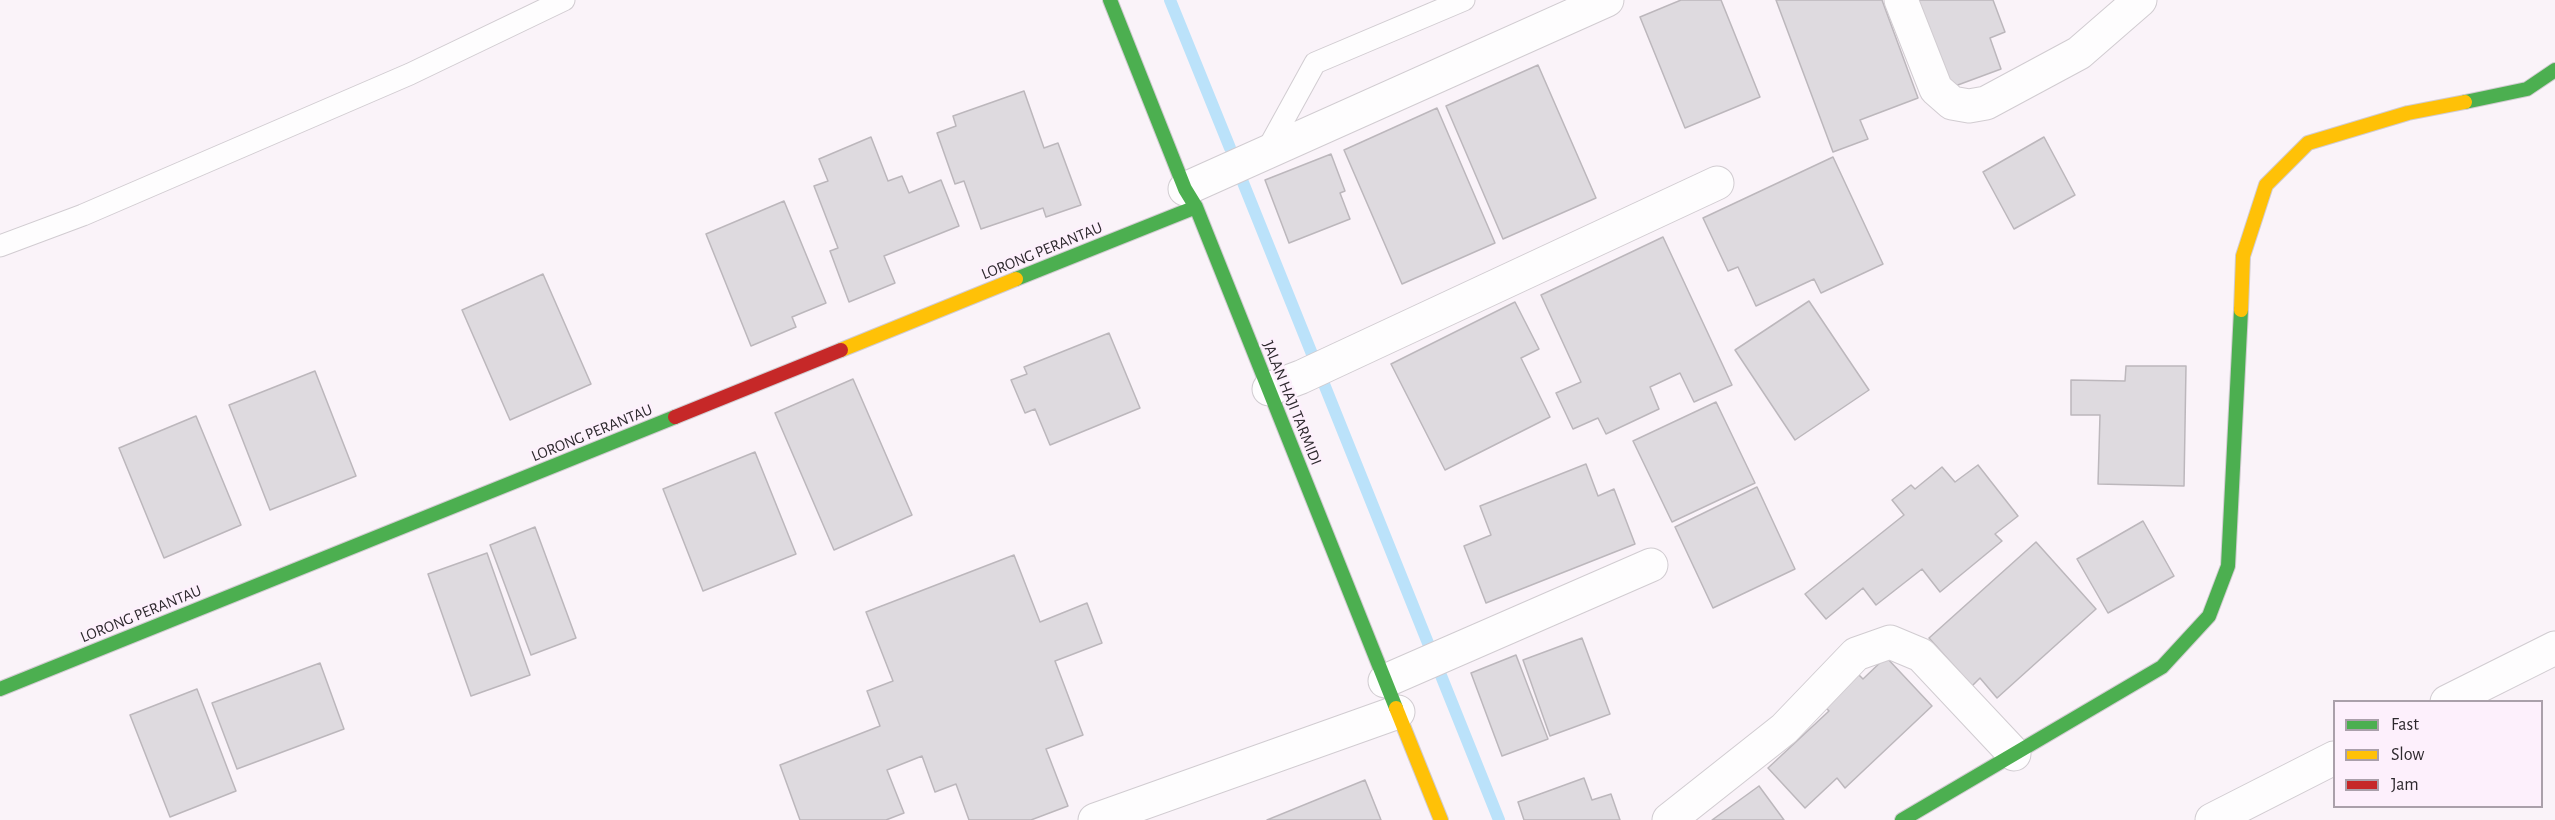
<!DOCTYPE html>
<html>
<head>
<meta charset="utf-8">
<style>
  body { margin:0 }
  #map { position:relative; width:2555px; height:820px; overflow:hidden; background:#faf3f9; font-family:"Alegreya Sans",sans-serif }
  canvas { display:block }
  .legend { position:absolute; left:2333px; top:700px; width:210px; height:108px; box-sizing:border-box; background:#fdf0fc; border:2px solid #aaa0aa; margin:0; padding:8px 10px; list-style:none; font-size:18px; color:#2e292e }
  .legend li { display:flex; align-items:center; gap:12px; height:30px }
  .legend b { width:30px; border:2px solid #aaa0aa }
</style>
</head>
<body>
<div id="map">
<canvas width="2555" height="820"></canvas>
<ul class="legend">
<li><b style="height:8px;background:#4caf50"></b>Fast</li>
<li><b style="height:8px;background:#ffc107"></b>Slow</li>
<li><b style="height:8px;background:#c62828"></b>Jam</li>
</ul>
</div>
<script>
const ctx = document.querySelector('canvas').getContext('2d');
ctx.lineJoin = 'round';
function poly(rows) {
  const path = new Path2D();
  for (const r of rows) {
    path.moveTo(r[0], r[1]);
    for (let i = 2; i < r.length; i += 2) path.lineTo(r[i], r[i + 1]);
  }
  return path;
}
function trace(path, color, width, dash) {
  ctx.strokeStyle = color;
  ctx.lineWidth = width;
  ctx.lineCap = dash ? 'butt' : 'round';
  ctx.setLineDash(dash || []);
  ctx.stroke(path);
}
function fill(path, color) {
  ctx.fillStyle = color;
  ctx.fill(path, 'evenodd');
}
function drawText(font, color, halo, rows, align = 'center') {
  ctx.font = font + ' "Alegreya Sans",sans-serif';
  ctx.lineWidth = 5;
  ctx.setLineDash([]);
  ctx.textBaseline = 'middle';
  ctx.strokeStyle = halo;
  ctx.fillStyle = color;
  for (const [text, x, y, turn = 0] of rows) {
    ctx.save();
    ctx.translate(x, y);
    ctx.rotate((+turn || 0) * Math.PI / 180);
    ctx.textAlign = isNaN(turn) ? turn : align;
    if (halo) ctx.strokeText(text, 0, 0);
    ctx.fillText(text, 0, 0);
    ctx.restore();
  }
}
const stream = poly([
  [1170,0,1230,148],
  [1242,180,1314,359],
  [1324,384,1499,820]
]);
const building = poly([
  [1681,0,1721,0,1760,97,1685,128,1640,17,1681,0],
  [1776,0,1882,0,1918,98,1860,120,1868,139,1833,152,1776,0],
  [1915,0,1993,0,2005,32,1990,38,2001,69,1947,89,1915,0],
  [1538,65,1596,198,1503,239,1446,106,1538,65],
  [1024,91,1044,148,1058,143,1081,205,1046,217,1043,208,981,229,964,181,955,184,937,133,956,126,953,116,1024,91],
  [1437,108,1495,243,1402,284,1344,150,1437,108],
  [871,137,888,181,902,176,909,193,941,180,959,226,884,256,895,283,849,302,830,251,838,248,814,186,828,181,819,159,871,137],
  [2044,137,2075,195,2014,229,1983,172,2044,137],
  [1331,154,1345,191,1340,193,1350,219,1289,243,1265,180,1331,154],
  [1833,157,1883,264,1821,293,1814,279,1756,306,1738,267,1728,271,1703,218,1833,157],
  [784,201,826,303,792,317,796,327,751,346,706,234,784,201],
  [1663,237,1732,385,1694,402,1680,373,1650,387,1659,409,1606,434,1598,418,1573,429,1556,393,1581,382,1541,295,1663,237],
  [543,274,591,384,510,420,462,310,543,274],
  [1809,301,1869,390,1795,440,1735,350,1809,301],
  [1515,302,1539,349,1521,358,1550,417,1445,470,1391,364,1515,302],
  [1109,333,1140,408,1050,445,1035,409,1025,413,1011,380,1027,374,1024,367,1109,333],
  [2126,366,2186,366,2184,486,2098,484,2100,415,2071,415,2071,380,2125,381,2126,366],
  [315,371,356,476,270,510,229,405,315,371],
  [853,379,912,515,834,550,775,413,853,379],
  [1716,402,1755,483,1672,522,1633,441,1716,402],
  [196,416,241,525,164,558,119,448,196,416],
  [755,452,796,554,703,591,663,489,755,452],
  [1586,464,1598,496,1614,489,1635,544,1486,603,1464,546,1491,535,1480,506,1586,464],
  [1978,465,2018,516,1995,534,2002,541,1940,592,1922,569,1876,605,1863,588,1826,619,1805,594,1904,515,1892,500,1911,485,1915,489,1942,467,1955,482,1978,465],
  [1757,487,1795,569,1713,608,1675,527,1757,487],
  [2143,521,2174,576,2108,613,2077,559,2143,521],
  [535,527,576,638,531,655,490,545,535,527],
  [2036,542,2096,609,1997,698,1980,678,1972,686,1929,638,2036,542],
  [487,553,530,675,471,696,428,574,487,553],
  [1014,555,1040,622,1087,603,1102,643,1055,661,1083,735,1046,749,1068,806,1031,820,969,820,956,784,935,792,922,756,887,770,904,813,886,820,800,820,780,765,880,726,867,691,893,681,866,612,1014,555],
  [1582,638,1610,714,1550,736,1523,660,1582,638],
  [1516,655,1548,739,1502,756,1471,673,1516,655],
  [1886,657,1932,706,1845,788,1837,778,1805,808,1768,768,1829,711,1818,700,1852,668,1863,679,1886,657],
  [320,663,344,729,237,769,212,703,320,663],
  [197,689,236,791,170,817,130,715,197,689],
  [1584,778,1592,800,1611,794,1620,820,1524,820,1518,802,1584,778],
  [1365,780,1381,820,1267,820,1365,780],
  [1759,786,1784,820,1712,820,1759,786]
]);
const lane = poly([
  [1266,152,1315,63,1464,0],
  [0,246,83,215,410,74,564,0]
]);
const street = poly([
  [1901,0,1936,89,1952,103,1969,106,1986,103,2079,53,2140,0],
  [1185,189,1607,0],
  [1269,389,1301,377,1717,183],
  [1385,681,1651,565],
  [2447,702,2555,648],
  [1095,820,1398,712],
  [1669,820,1784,729,1856,654,1890,642,1921,655,2014,754],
  [2212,820,2334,758]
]);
const fast = poly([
  [1110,0,1185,189,1196,207,1396,708],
  [2465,102,2527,89,2555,70],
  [1016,279,1196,207],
  [0,689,675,417],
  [1902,820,2162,667,2209,616,2228,566,2241,310]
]);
const slow = poly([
  [2241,310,2243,256,2266,185,2308,143,2408,113,2465,102],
  [841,350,1016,279],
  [1396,708,1441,820]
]);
const jam = poly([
  [675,417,841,350]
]);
const streetNames = [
  ["LORONG PERANTAU",1042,251,-22],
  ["JALAN HAJI TARMIDI",1292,403,68],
  ["LORONG PERANTAU",592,433,-22],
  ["LORONG PERANTAU",141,614,-22]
];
trace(stream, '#bbe2fa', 12);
fill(building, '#dedadf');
trace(building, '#bcb7bc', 1.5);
trace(lane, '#d1ccd1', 23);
trace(street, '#d1ccd1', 35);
trace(fast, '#d1ccd1', 16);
trace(slow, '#d1ccd1', 16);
trace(jam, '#d1ccd1', 16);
trace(lane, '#fefdfe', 21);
trace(street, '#fefdfe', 33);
trace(fast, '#4caf50', 14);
trace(slow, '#ffc107', 14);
trace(jam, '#c62828', 14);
drawText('16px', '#2e292e', '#fdf0fc', streetNames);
</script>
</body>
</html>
